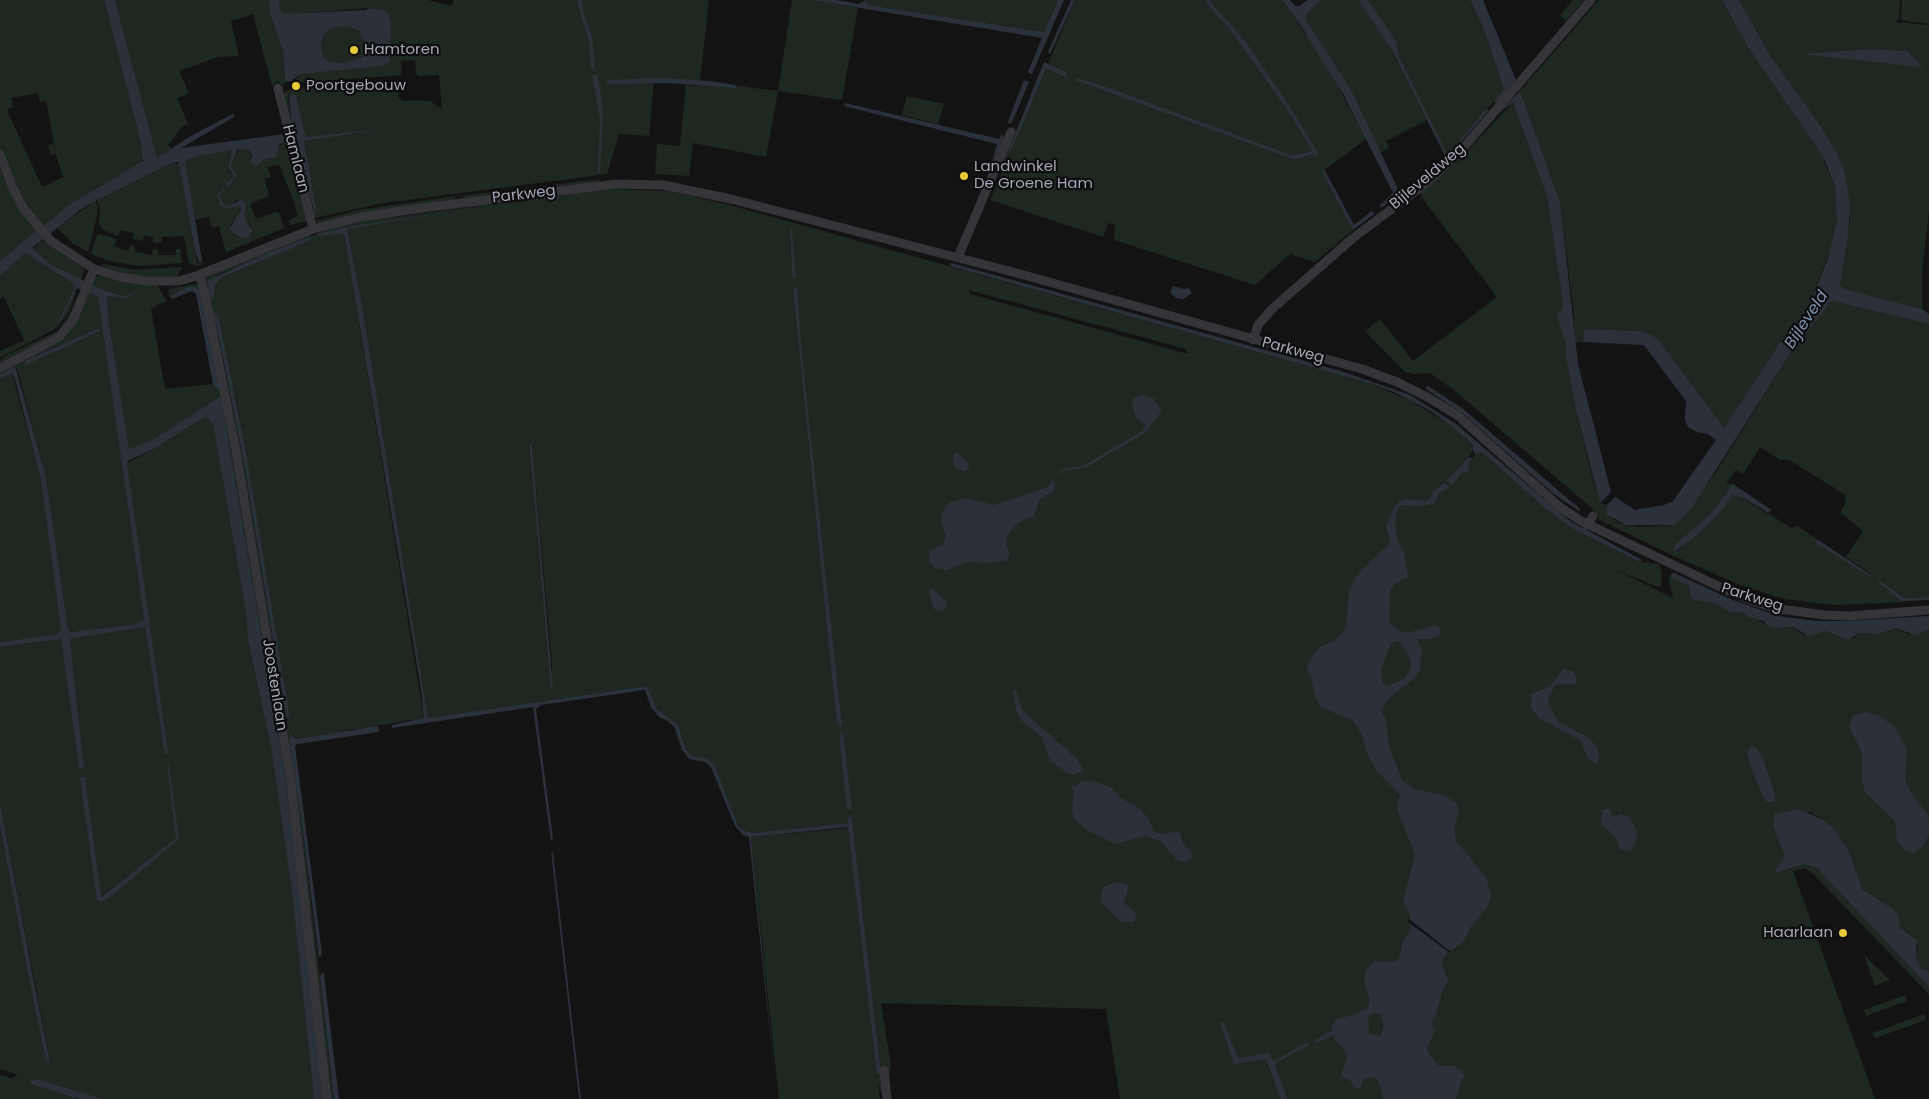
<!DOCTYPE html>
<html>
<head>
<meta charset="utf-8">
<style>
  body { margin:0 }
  canvas { display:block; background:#131314 }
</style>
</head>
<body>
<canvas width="1929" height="1099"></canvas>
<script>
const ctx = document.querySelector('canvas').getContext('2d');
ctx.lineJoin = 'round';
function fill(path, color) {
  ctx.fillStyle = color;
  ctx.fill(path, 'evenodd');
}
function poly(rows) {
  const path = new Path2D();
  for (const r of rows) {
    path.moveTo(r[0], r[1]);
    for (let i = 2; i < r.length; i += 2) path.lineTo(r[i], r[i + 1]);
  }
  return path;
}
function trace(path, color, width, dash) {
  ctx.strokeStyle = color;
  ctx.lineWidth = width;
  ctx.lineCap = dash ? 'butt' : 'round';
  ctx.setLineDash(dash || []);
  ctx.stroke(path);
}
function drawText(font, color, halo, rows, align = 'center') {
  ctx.font = font + ' Poppins,sans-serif';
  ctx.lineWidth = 4.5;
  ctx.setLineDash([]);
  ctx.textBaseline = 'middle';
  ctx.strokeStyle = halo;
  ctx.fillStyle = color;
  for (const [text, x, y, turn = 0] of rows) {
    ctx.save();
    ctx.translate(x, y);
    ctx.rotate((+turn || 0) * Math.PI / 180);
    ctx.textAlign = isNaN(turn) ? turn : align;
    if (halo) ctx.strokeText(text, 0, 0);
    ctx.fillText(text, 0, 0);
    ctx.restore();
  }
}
const green = poly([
  [0,0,104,0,144,155,141,163,72,203,0,261],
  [38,93,40,102,46,101,54,144,48,145,51,155,56,154,63,177,42,187,7,110,13,107,11,98],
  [115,0,428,0,451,6,454,0,709,0,700,81,778,91,792,0,812,0,858,8,842,100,778,91,766,157,693,143,689,176,655,174,657,144,680,146,686,85,699,86,700,81,654,80,649,136,619,134,607,174,384,203,314,218,284,107,283,96,286,91,293,88,382,86,383,93,397,91,398,87,404,83,406,85,403,92,399,92,398,96,402,101,430,101,442,109,439,75,420,76,416,74,415,60,401,61,402,75,293,83,301,74,387,64,390,62,391,55,389,15,384,10,369,8,271,16,283,51,285,86,277,81,272,86,253,14,231,21,239,56,218,57,179,71,189,93,177,98,188,124,183,126,168,145,172,150,157,159],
  [292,93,296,95,306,137,397,127,304,141,317,213,314,210,292,131,288,95],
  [866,0,1058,0,1044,32,868,5],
  [1075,0,1204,0,1230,30,1286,108,1312,150,1310,152,1291,155,1077,78,1295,160,1311,155,1314,148,1246,42,1209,0,1282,0,1325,62,1366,139,1322,172,1353,230,1315,262,1290,254,1255,285,1114,240,1115,225,1108,223,1103,237,990,200,1046,69,1064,77,1066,72,1048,64],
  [1321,0,1358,0,1394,54,1427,120,1386,141,1389,148,1379,153,1374,140,1306,20,1306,15],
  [1368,0,1470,0,1471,3,1485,32,1504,89,1448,156,1399,56,1397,42],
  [1573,0,1584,0,1566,21,1560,15],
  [1599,0,1722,0,1749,49,1819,150,1835,186,1837,221,1834,239,1809,306,1777,347,1724,428,1659,340,1652,335,1640,331,1584,329,1583,342,1575,343,1574,314,1560,202,1520,91],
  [1739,0,1900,0,1899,19,1895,22,1929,25,1929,210,1922,272,1922,309,1844,289,1840,285,1850,219,1845,174,1824,131,1770,55],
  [1872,49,1907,51,1922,66,1800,54],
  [1902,0,1929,0,1929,24,1901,20],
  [348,26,359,31,364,41,363,55,359,59,346,63,329,62,324,58,322,52,321,42,324,34,332,28],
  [275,94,276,94,308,221,290,225,289,221,298,215,291,194,279,165,267,167,271,177,265,179,269,196,250,204,256,219,275,212,280,214,284,228,226,252,219,226,212,228,209,217,194,220,185,161,199,156,232,150,228,165,230,173,234,177,226,185,228,187,237,176,231,167,238,149,249,150,253,156,250,163,271,159,285,137],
  [219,191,220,199,223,204,230,206,238,200,245,206,245,219,252,228,239,237,232,233,231,224,238,218,240,207,238,206,229,209,218,201],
  [907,96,944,104,938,124,902,115],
  [1513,102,1547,197,1563,304,1562,310,1556,313,1566,344,1566,357,1576,410,1593,480,1600,503,1607,505,1606,514,1619,523,1638,527,1674,525,1715,474,1791,352,1832,301,1929,324,1929,597,1904,598,1879,580,1904,602,1834,605,1784,599,1740,585,1665,552,1600,520,1594,510,1454,390,1430,373,1414,374,1405,372,1365,331,1380,319,1413,361,1497,297,1423,199,1420,191,1459,160],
  [1760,447,1780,460,1789,460,1846,495,1845,504,1840,512,1863,531,1846,557,1871,574,1870,577,1816,542,1818,540,1796,525,1793,529,1736,494,1731,496,1719,514,1676,552,1675,545,1711,513,1733,484,1726,483,1736,470,1743,474],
  [171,163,179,164,197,262,200,264,211,261,198,266,189,263,184,236,162,237,162,243,153,242,153,237,144,235,143,241,133,239,134,233,120,230,118,236,103,230,99,224,100,209,97,200],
  [601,179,598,182,510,193,465,198,461,196],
  [610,189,670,191,733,206,1368,383,1411,401,1450,425,1474,447,1466,461,1469,466,1469,463,1477,452,1482,452,1546,509,1573,529,1640,562,1659,564,1662,573,1661,585,1658,587,1614,569,1673,598,1669,581,1671,574,1689,586,1690,596,1694,600,1715,603,1743,612,1773,628,1794,627,1803,635,1826,631,1853,639,1859,633,1879,634,1895,628,1908,634,1929,630,1929,971,1921,968,1918,963,1916,958,1918,946,1912,936,1900,928,1893,909,1862,889,1849,851,1835,830,1823,820,1810,812,1773,820,1785,857,1779,867,1780,872,1804,864,1817,868,1929,987,1929,994,1811,872,1805,868,1793,871,1875,1099,1120,1099,1106,1009,881,1003,891,1066,883,1099,878,1082,880,1099,779,1099,751,837,850,828,877,1074,881,1075,852,817,849,817,848,823,753,833,743,830,738,826,715,766,707,758,692,756,686,748,678,725,656,708,647,686,428,718,363,310,347,229,486,206,352,226,318,236,344,232,424,718,296,739,291,732,290,749,303,832,334,1099,323,1099,301,891,283,764,221,396,154,439,129,450,109,323,107,296,126,298,139,292,124,296,92,285,96,277,101,275,158,286,167,302,164,302,135,316,151,308,165,389,213,384,215,388,198,288,171,296,171,300,168,289,195,284,199,285,205,278,213,274,309,234,310,236,317,234,319,231,363,221],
  [791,227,792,228,796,277,792,276,790,238],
  [310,237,310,240,305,243,222,277,214,286,214,299,211,300,207,283,218,275],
  [793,289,826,577,841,725,837,724,830,659],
  [969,290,1186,349,1188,354,970,294],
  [215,323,237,402,244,440,290,717,286,717,245,468],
  [532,445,552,663,551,689,529,449],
  [456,196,454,200,319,223,316,221,358,210],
  [95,201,98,207,97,216,88,252,73,243,57,228],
  [99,234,117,239,114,246,128,251,130,245,135,246,135,252,152,255,153,249,158,249,158,255,176,255,176,249,180,249,182,263,139,266,109,261,91,254,96,237],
  [43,240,84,269,81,281,50,264,32,250],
  [25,253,76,285,56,325,35,335,56,326,77,288,70,310,57,328,0,358,0,351,28,339,24,340,4,297,0,299,0,276],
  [103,264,135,270,182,267,177,277,148,277,117,272,102,267],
  [79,291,71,314,56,334,0,363,0,360,7,355,58,331,71,311],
  [89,293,98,297,144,620,137,624,71,632,68,629,46,477,17,368,15,366,0,374,0,371,53,345],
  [99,328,100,331,38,357,38,355],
  [12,373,41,481,61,631,58,634,0,642,0,379],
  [206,416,213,424,246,612,248,640,271,747,292,893,314,1099,103,1099,34,1080,29,1080,33,1085,80,1099,0,1099,0,1075,12,1078,18,1075,0,1069,0,825,46,1061,50,1061,0,803,0,647,61,639,79,768,84,768,70,639,145,627,165,754,127,463,154,449],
  [167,766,179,839,102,902,97,900,98,881,100,897,177,838],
  [1864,955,1890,980,1875,986],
  [1905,995,1907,1001,1866,1016,1864,1010],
  [1924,1014,1926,1020,1875,1038,1873,1033]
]);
const water = poly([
  [104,0,115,0,157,158,191,136,234,113,234,117,181,148,285,134,285,139,279,145,276,157,264,160,256,166,250,163,253,156,249,150,237,149,231,167,237,176,228,187,225,185,234,177,228,167,232,150,199,156,185,161,202,260,200,264,195,251,179,164,177,162,165,166,97,200,80,210,32,248,50,264,99,288,123,296,139,292,126,298,107,296,109,323,129,449,154,439,221,396,283,764,301,891,323,1099,314,1099,292,893,271,747,248,640,246,612,213,424,206,416,154,449,129,460,127,463,168,753,165,755,145,627,70,639,84,768,79,768,61,639,0,647,0,642,58,634,61,631,41,481,15,379,12,373,0,379,0,374,15,366,46,477,68,629,71,632,137,624,144,620,98,297,77,288,63,316,56,326,35,336,56,325,76,285,25,253,0,276,0,261,24,241,72,203,143,161,141,143],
  [269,0,279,0,280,11,284,14,366,10,369,8,384,10,389,15,391,24,390,62,385,65,370,67,301,74,291,81,285,82,283,51,270,13],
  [348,26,359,31,364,41,362,57,345,63,329,62,324,58,322,52,321,42,324,34,332,28],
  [577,0,582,0,585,19,592,35,595,68,591,68,589,42],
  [812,0,836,0,858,4,866,0,868,5,1044,32,1058,0,1064,0,1032,74,1028,72,1042,38],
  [1071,0,1075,0,1050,54,1048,52],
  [1204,0,1209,0,1246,42,1292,110,1318,153,1316,156,1311,155,1295,160,1075,80,1076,78,1098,84,1291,155,1310,152,1312,150,1286,108,1230,30],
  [1282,0,1290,0,1295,6,1300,6,1307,0,1321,0,1306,15,1306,20,1351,90,1398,189,1397,195,1381,208,1380,205,1393,193,1343,94,1301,26],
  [1358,0,1368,0,1397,42,1399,56,1448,156,1446,158,1394,54],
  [1470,0,1483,0,1516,80,1496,103,1494,101,1504,89,1485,32],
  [1722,0,1739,0,1770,55,1824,131,1837,153,1845,174,1850,204,1848,235,1840,285,1844,289,1922,309,1929,314,1929,324,1832,301,1791,352,1691,509,1674,525,1626,525,1606,514,1607,505,1615,497,1635,510,1664,505,1673,501,1716,440,1708,434,1697,432,1688,427,1685,420,1686,401,1644,345,1583,342,1584,329,1640,331,1652,335,1659,340,1724,428,1777,347,1809,306,1828,258,1837,221,1835,186,1827,166,1819,150,1749,49],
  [1872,49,1907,51,1923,67,1799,54],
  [1044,62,1066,72,1067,75,1065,77,1046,69,1015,142,1000,172],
  [592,75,597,75,599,81,603,112,600,173,598,172,600,119],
  [661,78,710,81,736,85,736,88,668,83,607,84,607,80],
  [1024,80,1029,82,1011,124,1008,122],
  [1520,91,1560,202,1578,364,1611,492,1600,503,1576,410,1566,357,1566,344,1556,313,1562,310,1563,304,1547,197,1513,102,1500,112],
  [292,93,296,95,306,137,397,127,304,141,317,213,314,210,292,131,289,95],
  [845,103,999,139,1002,134,1004,139,990,169,997,144,844,106],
  [1486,109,1489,110,1453,151,1452,150],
  [1324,169,1354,225,1372,211,1374,214,1353,230,1322,172],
  [223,188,225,190,219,195,223,204,230,206,240,200,245,203,245,219,252,230,248,238,239,237,229,230,241,210,239,206,229,209,221,206,217,196],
  [487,206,347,229,363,310,428,718,647,686,656,708,678,725,686,749,692,756,707,758,715,766,738,826,743,830,753,833,848,823,848,817,852,817,881,1075,877,1074,848,827,751,837,776,1089,749,837,743,835,735,826,711,767,705,762,689,759,682,750,675,728,668,721,659,717,651,707,645,690,541,705,536,709,553,839,551,841,533,707,392,728,392,725,424,718,421,689,344,233,318,236,317,234,352,226],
  [790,228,792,228,796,277,794,278,792,276],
  [310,237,311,239,305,243,222,277,214,286,214,299,211,300,207,281,270,252],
  [951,263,1341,371,1410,395,1456,424,1570,521,1642,560,1640,562,1573,529,1546,509,1482,452,1476,454,1473,451,1473,445,1450,425,1429,410,1394,392,1368,383,950,266],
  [1173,286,1183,289,1189,288,1192,293,1183,299,1176,298,1170,292],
  [188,287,196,287,201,291,220,388,215,388,213,384,196,294,192,291,172,299,171,296],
  [793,288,797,288,802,356,842,725,840,726,837,724,830,659],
  [214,313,216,313,219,320,244,440,290,717,286,717,245,468],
  [99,328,100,331,25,365,25,361],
  [1428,386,1462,408,1580,509,1579,511,1555,495,1463,414,1426,389,1426,387],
  [1142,395,1153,398,1161,409,1161,412,1145,433,1087,467,1064,471,1056,475,1063,469,1083,466,1142,431,1146,425,1136,418,1132,403,1134,398],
  [529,444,532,445,553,690,551,690],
  [956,452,968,462,969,468,964,472,955,468,953,457],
  [1469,457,1472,458,1469,463,1469,471,1466,473,1462,472,1452,485,1446,481],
  [1052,480,1055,483,1054,491,1039,500,1034,516,1019,522,1007,535,1006,545,1010,554,1007,561,984,563,970,561,947,570,934,568,929,561,930,552,944,543,946,536,941,520,942,513,950,502,966,498,994,505,1048,487],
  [1444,483,1450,487,1440,493,1433,504,1421,506,1401,505,1396,513,1395,526,1398,542,1404,553,1408,577,1395,584,1390,591,1389,620,1391,625,1402,632,1411,632,1435,625,1439,627,1441,631,1439,636,1431,639,1417,639,1422,650,1420,670,1415,678,1387,700,1381,711,1386,719,1389,746,1402,780,1416,790,1444,795,1458,805,1459,810,1454,829,1456,841,1486,877,1491,895,1488,905,1470,928,1463,942,1447,953,1443,959,1442,966,1448,980,1442,991,1436,1016,1431,1022,1435,1031,1427,1048,1428,1053,1439,1066,1454,1066,1465,1075,1461,1081,1456,1099,1383,1099,1380,1085,1376,1078,1368,1077,1362,1081,1360,1089,1354,1087,1351,1081,1344,1078,1341,1073,1347,1059,1347,1053,1334,1039,1334,1035,1316,1043,1315,1040,1333,1030,1332,1025,1336,1019,1357,1014,1368,1007,1370,999,1364,981,1366,970,1374,961,1393,962,1399,959,1402,944,1411,929,1410,914,1403,901,1415,854,1398,812,1397,804,1400,795,1376,770,1366,751,1361,733,1353,721,1321,707,1316,699,1311,677,1306,669,1312,656,1321,646,1334,641,1346,628,1349,591,1356,576,1390,543,1386,526,1395,506,1399,501,1406,499,1426,501,1430,498,1434,491],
  [1396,641,1400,642,1410,659,1411,667,1405,678,1388,686,1382,682,1381,669,1390,645],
  [1374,1012,1381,1015,1384,1024,1381,1035,1377,1036,1370,1034,1369,1031,1368,1018],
  [1733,484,1771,510,1769,513,1744,498,1733,495,1719,514,1692,539,1674,552,1675,545,1711,513],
  [1818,540,1871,575,1870,577,1815,542],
  [1674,573,1733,600,1778,616,1817,621,1847,621,1929,616,1929,630,1915,635,1895,628,1879,634,1859,633,1848,640,1826,631,1808,636,1794,627,1774,628,1768,626,1763,621,1749,617,1743,612,1730,612,1715,603,1694,600,1690,596,1689,586,1671,577,1671,574],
  [1879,580,1904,598,1929,597,1929,600,1902,601,1879,583],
  [933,589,946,601,947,605,943,611,934,609,929,593,930,590],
  [1563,669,1573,671,1577,679,1576,684,1557,684,1554,687,1548,700,1548,705,1559,722,1584,735,1597,746,1599,758,1596,763,1589,760,1580,740,1540,719,1531,708,1532,694,1550,686],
  [1016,690,1022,710,1077,759,1083,768,1083,771,1072,775,1066,772,1049,759,1042,737,1020,719,1016,710,1013,691],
  [1866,712,1880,716,1896,728,1907,750,1905,780,1912,795,1928,815,1929,821,1929,835,1923,846,1914,853,1904,850,1897,841,1895,821,1865,792,1862,781,1862,753,1849,726,1853,715],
  [378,726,379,732,297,744,295,746,322,953,321,957,319,957,303,832,290,749,290,733,296,739],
  [839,733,843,733,852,809,847,809],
  [1751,747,1757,748,1764,761,1775,796,1773,802,1766,802,1763,797,1750,764,1747,752],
  [167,765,169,765,179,839,109,898,102,902,97,900,80,778,85,777,101,897,176,838],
  [1081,781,1097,782,1112,788,1121,798,1140,809,1148,818,1154,831,1162,834,1179,831,1182,841,1192,853,1192,857,1186,862,1177,860,1162,842,1146,836,1115,844,1087,830,1075,820,1072,811,1074,791,1070,786,1076,786],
  [0,803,34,982,50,1062,46,1061,30,983,0,825],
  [1607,809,1611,810,1612,816,1616,817,1620,814,1628,816,1634,825,1638,836,1631,851,1620,850,1616,837,1601,824,1603,810],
  [1799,809,1823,820,1835,830,1849,851,1862,889,1893,909,1898,915,1900,928,1917,940,1916,958,1921,968,1929,971,1929,987,1817,868,1804,864,1776,873,1775,871,1785,857,1774,827,1774,814],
  [551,851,553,853,581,1099,579,1099],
  [1119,882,1129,885,1124,903,1137,914,1134,922,1121,922,1100,901,1103,888,1109,884],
  [323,972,324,975,339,1099,334,1099,320,976],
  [1223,1021,1238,1058,1268,1053,1274,1061,1308,1042,1309,1045,1277,1062,1275,1066,1287,1099,1281,1099,1266,1059,1234,1064,1220,1023],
  [29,1080,40,1080,103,1099,80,1099,33,1085]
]);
const pier = poly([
  [1408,918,1451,952,1450,953,1408,922]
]);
const minor = poly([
  [278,88,313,229],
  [0,154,12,186,23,208,51,241,94,269,121,277,146,281,179,281,199,275,313,229,361,217,422,208,616,184,663,185,731,199,1013,272,1362,369,1397,382,1427,397,1457,415,1560,507,1581,521,1739,596,1773,608,1824,615,1849,616,1929,610],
  [958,257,1011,132],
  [199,275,205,293,236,451,291,783,327,1099],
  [1253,340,1258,325,1272,309,1353,238,1425,184,1457,155,1591,0],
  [0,368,59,337,73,320,94,269],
  [1587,525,1593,516],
  [884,1070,887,1099]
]);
const markers = [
  [354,50,5,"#e9c936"],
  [296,86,5,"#e9c936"],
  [964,176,5,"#e9c936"],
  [1843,933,5,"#e9c936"]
];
const poiNames = [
  ["Hamtoren",364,50],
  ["Poortgebouw",306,86],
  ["Landwinkel",974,167],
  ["De Groene Ham",974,184],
  ["Haarlaan",1833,933,"right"]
];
const streetNames = [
  ["Hamlaan",295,159,76],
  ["Bijleveldweg",1428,177,-40],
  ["Parkweg",524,195,-7],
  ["Parkweg",1293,351,15],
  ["Parkweg",1752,598,18],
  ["Joostenlaan",274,685,81]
];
const waterNames = [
  ["Bijleveld",1807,320,-57]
];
fill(green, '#1f2721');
fill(water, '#2c3139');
fill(pier, '#131314');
trace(minor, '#343439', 9);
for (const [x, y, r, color] of markers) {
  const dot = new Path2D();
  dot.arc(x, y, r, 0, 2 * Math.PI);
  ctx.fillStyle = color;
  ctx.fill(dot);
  trace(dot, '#0e0e0f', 2);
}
drawText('15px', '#a5a7b4', '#0e0e0f', poiNames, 'left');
drawText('15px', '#a5a7b4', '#0e0e0f', streetNames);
drawText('italic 16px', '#7d90ae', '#0e0e0f', waterNames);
</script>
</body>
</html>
